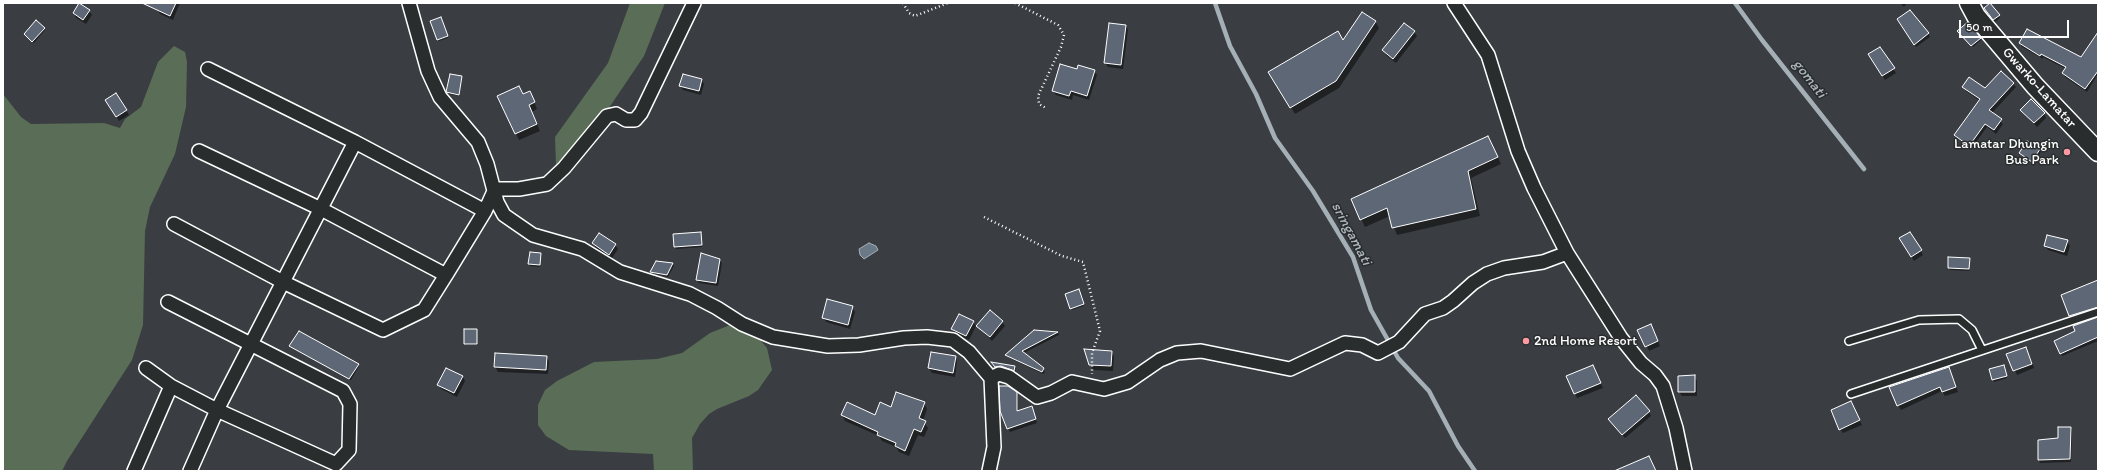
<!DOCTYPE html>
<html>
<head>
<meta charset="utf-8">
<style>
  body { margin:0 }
  #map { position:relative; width:2101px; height:474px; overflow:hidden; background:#3a3e43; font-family:Itim,sans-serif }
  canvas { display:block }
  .frame { position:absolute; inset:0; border:4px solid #fff; pointer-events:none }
  .scale { position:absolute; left:1959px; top:20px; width:110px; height:18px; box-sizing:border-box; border:2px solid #fff; border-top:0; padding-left:5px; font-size:12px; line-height:14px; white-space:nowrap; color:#fff; -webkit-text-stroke:3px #2a2d2e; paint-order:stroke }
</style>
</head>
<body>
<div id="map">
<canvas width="2101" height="474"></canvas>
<div class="frame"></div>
<div class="scale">50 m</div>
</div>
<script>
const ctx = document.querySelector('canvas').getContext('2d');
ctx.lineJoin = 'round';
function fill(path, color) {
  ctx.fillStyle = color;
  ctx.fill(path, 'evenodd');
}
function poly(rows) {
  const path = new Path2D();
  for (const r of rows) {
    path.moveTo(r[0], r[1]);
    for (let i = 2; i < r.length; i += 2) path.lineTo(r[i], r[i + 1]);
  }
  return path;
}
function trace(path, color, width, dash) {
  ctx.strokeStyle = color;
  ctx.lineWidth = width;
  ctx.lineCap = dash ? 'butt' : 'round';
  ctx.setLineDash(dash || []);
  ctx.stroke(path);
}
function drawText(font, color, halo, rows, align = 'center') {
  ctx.font = font + ' Itim,sans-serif';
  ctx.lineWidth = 3;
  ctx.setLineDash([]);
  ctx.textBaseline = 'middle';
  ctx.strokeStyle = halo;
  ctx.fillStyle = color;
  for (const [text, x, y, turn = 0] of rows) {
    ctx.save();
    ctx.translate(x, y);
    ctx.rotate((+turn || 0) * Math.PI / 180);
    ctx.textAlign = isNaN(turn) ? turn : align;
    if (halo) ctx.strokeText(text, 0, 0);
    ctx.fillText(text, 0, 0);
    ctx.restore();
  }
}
const green = poly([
  [630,3,665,3,644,56,594,130,556,165,555,137,608,63],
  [174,46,185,52,187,62,186,107,175,154,150,207,145,231,143,325,132,360,67,461,62,471,3,471,3,94,21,117,31,124,104,123,120,128,125,119,141,107,158,62],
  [730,325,750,331,757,336,767,348,772,370,758,390,749,396,717,409,709,414,700,424,692,438,693,471,654,471,653,454,569,450,546,436,538,425,538,405,545,390,557,381,594,362,657,359,682,353,710,333]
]);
const water = poly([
  [869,243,876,246,878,250,864,259,860,255,859,249,869,243]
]);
const shadow = poly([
  [160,3,180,3,173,20,160,14,157,9],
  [1900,3,1907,3,1904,7],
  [1986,10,1999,16,2000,18,1995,22],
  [89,11,92,15,86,24,76,18,74,13],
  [442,20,448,38,439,41,438,39],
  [1375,21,1379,28,1339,88,1295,114,1270,73,1343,42],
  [1126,26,1128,30,1123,69,1108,67,1105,63],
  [44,28,45,30,34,43,26,36],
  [1414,32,1417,36,1396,63,1386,55,1384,50],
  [1907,32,1928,33,1930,37,1916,47],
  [1960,33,1980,38,1981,40,1973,47],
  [2098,34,2098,74,2087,92,2065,77,2063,73,2066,69,2043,57,2043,59,2022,47,2020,43,2082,58],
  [1880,48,1896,73,1885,80,1872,59],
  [1078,70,1094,71,1097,75,1089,100,1073,95,1072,100,1056,95,1053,91],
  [2001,72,2016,87,1992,113,2003,124,1996,134,1987,127,1971,149,1958,139,1955,135,1980,101,1966,91,1964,87,1985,89],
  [462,77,459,96,449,94,448,92],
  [702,80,704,84,701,95,683,90,680,86],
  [116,94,129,115,119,121,109,105],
  [523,95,533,99,537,109,532,112,540,131,519,140,498,96],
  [2022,110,2044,113,2046,118,2037,127],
  [2027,142,2041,152,2033,163,2020,153],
  [1491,144,1501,164,1471,178,1480,216,1397,235,1390,216,1365,227,1352,199],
  [700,233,702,247,676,249,675,247,674,235],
  [599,234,615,245,618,249,612,258,596,248,593,243],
  [1901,239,1921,251,1923,255,1914,261],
  [2067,241,2070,246,2067,256,2048,250,2045,246],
  [540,254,540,267,530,266,529,264],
  [1969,259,1969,271,1950,270,1949,268],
  [719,260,722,263,718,286,699,283,697,279],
  [656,262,673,264,674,266,668,277,652,273,651,272],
  [2098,284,2098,310,2072,319,2062,296],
  [1079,292,1084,306,1072,310,1071,309],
  [852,307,855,312,850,329,826,322,823,317],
  [2098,318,2098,341,2062,356,2055,342],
  [973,322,976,326,969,340,955,334,952,329],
  [1002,322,1005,326,992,341,978,326],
  [1653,329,1660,346,1649,351,1639,330],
  [477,330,477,345,466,345,465,343],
  [1034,331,1058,333,1059,335,1024,353,1043,369,1045,372,1043,374,1008,357,1007,355],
  [290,346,358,364,359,366,351,380],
  [1111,352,1114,356,1113,371,1093,370,1090,365],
  [2028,352,2034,368,2017,375,2008,355],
  [496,354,546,357,549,361,548,374,498,372,495,367],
  [955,357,957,361,955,377,932,373,929,368],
  [994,365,1015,367,1016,373,1004,369,998,370],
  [1949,368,1958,392,1945,396,1942,391,1901,410,1898,405],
  [2004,368,2007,378,1994,382,1990,370],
  [446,369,463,377,465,381,457,397,441,389,438,385],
  [1595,371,1603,388,1577,398,1575,393],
  [1694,376,1697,381,1697,396,1682,396,1679,392],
  [1016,393,1018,396,1018,411,1032,407,1037,423,1010,432,1001,411],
  [924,403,927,409,923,421,928,428,924,437,918,435,909,456,899,452,896,447,882,441,879,436,845,421,842,415,875,416,892,408],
  [1853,407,1862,425,1843,433,1840,429],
  [1649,412,1651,416,1625,438,1612,423],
  [2070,428,2072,430,2071,462,2040,463,2039,460]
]);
const stream = poly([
  [1215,3,1230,46,1256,94,1275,138,1313,191,1353,257,1371,310,1398,358,1429,391,1458,446,1475,471],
  [1735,3,1762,40,1864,169]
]);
const building = poly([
  [79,3,90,10,83,20,73,13,79,3],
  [142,3,176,3,170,16,142,3],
  [1990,3,2000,15,1993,20,1984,8,1990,3],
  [1910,10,1929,33,1914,45,1897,19,1910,10],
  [1362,12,1376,21,1336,81,1290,108,1268,72,1338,31,1343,40,1362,12],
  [441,17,448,36,437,40,430,21,441,17],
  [36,20,45,28,32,42,24,34,36,20],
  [1968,22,1981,38,1971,46,1957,31,1968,22],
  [1109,23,1126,25,1121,65,1104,63,1109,23],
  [1404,23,1415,31,1393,59,1382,50,1404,23],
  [2027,29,2081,57,2098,32,2098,71,2085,89,2062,73,2066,67,2041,54,2040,56,2019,43,2027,29],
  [1880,47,1895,68,1882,76,1868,54,1880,47],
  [1060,64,1077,69,1078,65,1095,70,1087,96,1071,91,1069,96,1052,91,1060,64],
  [2001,71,2014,83,1989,110,2002,119,1994,130,1985,124,1969,146,1954,135,1980,99,1962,87,1969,77,1985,88,2001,71],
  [450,74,462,76,459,95,446,92,450,74],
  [683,74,702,79,699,91,679,86,683,74],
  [519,86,523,94,530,91,535,102,529,105,537,124,515,134,497,96,519,86],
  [116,93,127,110,116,117,105,100,116,93],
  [2031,99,2045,113,2034,123,2020,110,2031,99],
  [1488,136,1498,157,1468,171,1476,209,1392,228,1387,208,1360,220,1351,199,1488,136],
  [2027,141,2040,149,2032,162,2019,153,2027,141],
  [701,232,702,245,674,247,673,234,701,232],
  [1910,232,1922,250,1911,257,1899,238,1910,232],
  [599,233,616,244,609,255,592,243,599,233],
  [2047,235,2068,240,2064,252,2044,246,2047,235],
  [530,252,541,253,540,265,528,264,530,252],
  [701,253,720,259,716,283,696,280,701,253],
  [1948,257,1970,258,1969,269,1948,268,1948,257],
  [656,261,673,263,667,275,650,272,656,261],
  [2098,280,2098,307,2069,316,2061,295,2098,280],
  [1079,289,1084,304,1070,309,1065,294,1079,289],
  [827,299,853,306,848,325,822,318,827,299],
  [990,310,1003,321,990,337,976,326,990,310],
  [959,314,974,321,966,336,951,329,959,314],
  [2098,317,2098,337,2060,354,2054,341,2075,331,2073,326,2098,317],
  [1651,324,1658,341,1645,347,1637,330,1651,324],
  [464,329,477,329,477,344,464,344,464,329],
  [1034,330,1058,332,1022,351,1044,368,1042,372,1005,355,1034,330],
  [299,331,359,364,349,379,289,346,299,331],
  [2026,347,2032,364,2013,371,2006,354,2026,347],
  [1084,349,1112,351,1111,366,1089,365,1084,349],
  [931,352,956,356,953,373,928,368,931,352],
  [495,353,547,356,546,370,494,367,495,353],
  [991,362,1015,366,1014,371,1001,366,995,367,991,362],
  [1593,365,1601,383,1574,394,1566,376,1593,365],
  [2004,365,2007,376,1992,380,1989,369,2004,365],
  [1949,367,1956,387,1942,392,1940,387,1897,406,1889,387,1949,367],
  [446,368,463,376,454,393,437,385,446,368],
  [1695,375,1695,392,1678,392,1678,376,1695,375],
  [999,386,1008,386,1017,392,1017,411,1032,406,1036,419,1007,429,1000,411,999,386],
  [896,392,925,402,919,418,926,421,921,432,914,429,905,451,895,446,896,443,877,435,878,432,841,415,847,402,875,415,880,402,891,407,896,392],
  [1636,395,1650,411,1622,435,1608,419,1636,395],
  [1851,401,1860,420,1839,430,1831,410,1851,401],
  [2058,427,2071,427,2070,459,2038,460,2038,440,2058,438,2058,427],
  [1649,456,1656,471,1614,471,1649,456]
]);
const path = poly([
  [903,3,909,13,915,16,948,3],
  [1015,3,1058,25,1064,35,1061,47,1038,96,1039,104,1046,108],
  [984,217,1062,256,1083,262,1100,331,1092,353,1092,374]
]);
const lane = poly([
  [1849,341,1919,320,1959,319,1972,330,1982,350],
  [1851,394,2098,312]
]);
const street = poly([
  [409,3,428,71,440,97,478,142,487,164,497,202,504,215,533,235,582,249,620,272,690,294,717,308,742,324,773,337,828,346,859,345,904,338,927,337,953,340,969,352,991,378,994,447,989,471],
  [1454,3,1488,55,1518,151,1534,188,1567,253,1621,338,1641,363,1655,375,1663,386,1676,428,1685,471],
  [208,69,355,142,485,211,495,189,519,189,547,184,564,168,607,116,616,114,626,120,635,120,641,113,694,3],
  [199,151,321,209,446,275,485,211],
  [174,224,283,282,383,330,424,310,446,275],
  [146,368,171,386,217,410,336,464,349,450,350,404,343,391,168,302],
  [991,378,999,374,1009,377,1037,397,1051,393,1072,382,1104,389,1128,382,1160,360,1177,353,1201,351,1290,369,1345,343,1362,345,1378,353,1399,342,1425,314,1443,308,1453,301,1473,283,1487,274,1504,268,1543,262,1567,253],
  [134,471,171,386],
  [190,471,217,410,355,142]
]);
const secondary = poly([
  [1969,3,1976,16,2035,86,2098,152]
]);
const markers = [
  [2067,152,4,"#ff9aa2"],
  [1526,341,4,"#ff9aa2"]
];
const streetNames = [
  ["Gwarko-Lamatar",2039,88,48]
];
const poiNames = [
  ["Lamatar Dhungin",2059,144],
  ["Bus Park",2059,160],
  ["2nd Home Resort",1534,341,"left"]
];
const waterNames = [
  ["gomati",1809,79,52],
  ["sringamati",1351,234,62]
];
fill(green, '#5a6d57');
fill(water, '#697986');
trace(water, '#a5afb6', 1);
fill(shadow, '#0007');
trace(stream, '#a5afb6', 4.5);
fill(building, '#5e6775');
trace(building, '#fff', 1);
trace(lane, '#fff', 10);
trace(street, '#fff', 16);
trace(secondary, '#fff', 21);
trace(path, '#fff', 2.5, [1, 3]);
trace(lane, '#2a2d2e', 7);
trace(street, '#2a2d2e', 13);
trace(secondary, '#2a2d2e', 18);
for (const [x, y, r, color] of markers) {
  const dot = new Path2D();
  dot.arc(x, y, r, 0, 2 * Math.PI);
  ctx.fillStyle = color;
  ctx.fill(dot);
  trace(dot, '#2a2d2e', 1.5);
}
drawText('14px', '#fff', '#2a2d2e', streetNames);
drawText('14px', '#fff', '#2a2d2e', poiNames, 'right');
drawText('italic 15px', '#acb5bc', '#2a2d2e', waterNames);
</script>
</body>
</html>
